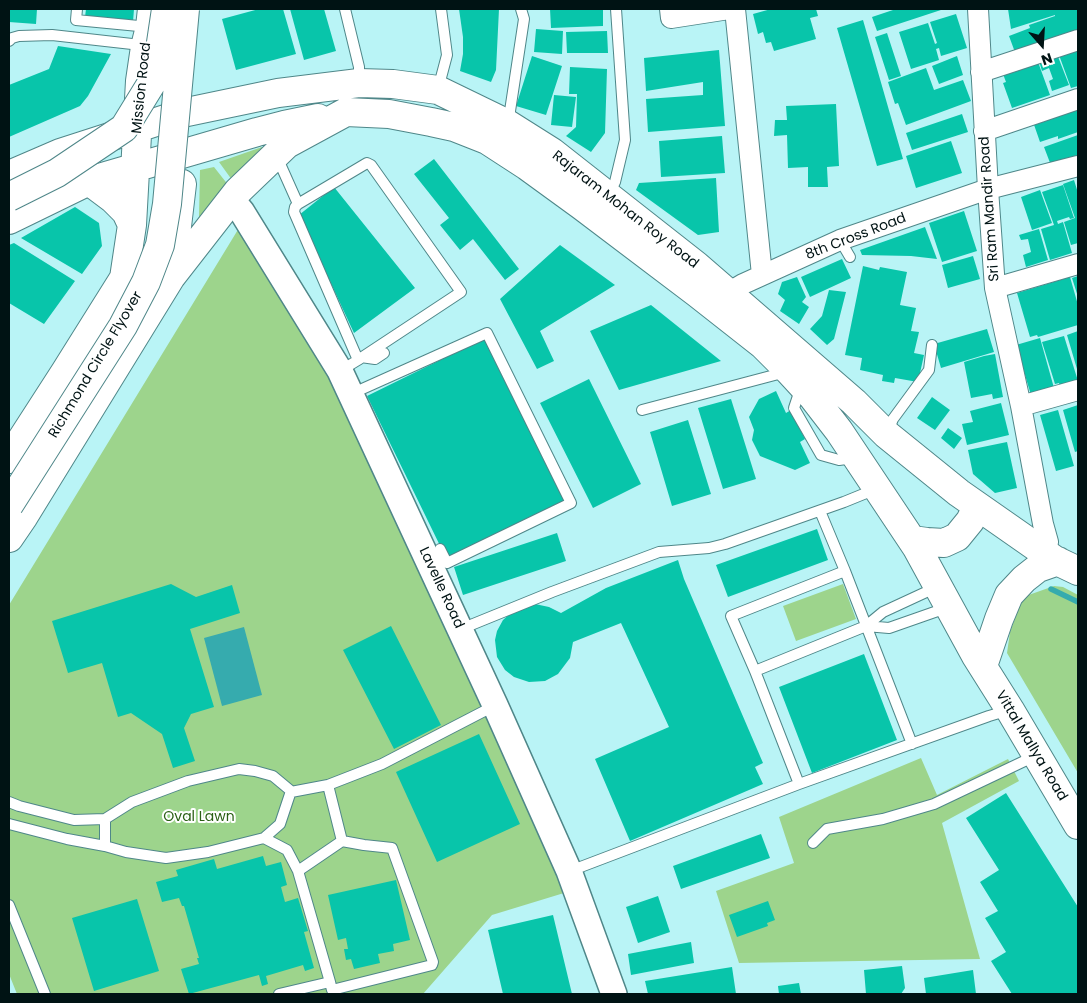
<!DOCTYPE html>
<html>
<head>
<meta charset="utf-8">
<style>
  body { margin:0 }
  #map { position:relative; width:1087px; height:1003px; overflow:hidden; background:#b9f4f6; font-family:Poppins,sans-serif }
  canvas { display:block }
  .frame { position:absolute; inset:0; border:10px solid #001314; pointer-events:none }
  .north { position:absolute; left:1017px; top:20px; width:50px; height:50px; -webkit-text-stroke:4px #fff; paint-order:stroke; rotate:161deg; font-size:14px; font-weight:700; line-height:20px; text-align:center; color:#001314 }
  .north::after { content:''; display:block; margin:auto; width:18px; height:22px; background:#001314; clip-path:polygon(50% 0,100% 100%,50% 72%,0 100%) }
</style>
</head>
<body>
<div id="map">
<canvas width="1087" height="1003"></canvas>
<div class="frame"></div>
<div class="north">N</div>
</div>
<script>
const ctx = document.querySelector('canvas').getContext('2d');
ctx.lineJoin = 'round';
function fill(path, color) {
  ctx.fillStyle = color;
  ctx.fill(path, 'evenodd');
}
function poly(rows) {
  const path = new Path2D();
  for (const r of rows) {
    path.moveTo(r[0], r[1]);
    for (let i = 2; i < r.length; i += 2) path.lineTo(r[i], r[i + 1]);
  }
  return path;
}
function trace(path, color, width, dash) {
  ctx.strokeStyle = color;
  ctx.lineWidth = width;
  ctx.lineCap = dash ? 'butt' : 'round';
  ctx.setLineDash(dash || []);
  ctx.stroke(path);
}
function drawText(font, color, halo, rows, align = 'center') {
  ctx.font = font + ' Poppins,sans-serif';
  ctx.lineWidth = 4;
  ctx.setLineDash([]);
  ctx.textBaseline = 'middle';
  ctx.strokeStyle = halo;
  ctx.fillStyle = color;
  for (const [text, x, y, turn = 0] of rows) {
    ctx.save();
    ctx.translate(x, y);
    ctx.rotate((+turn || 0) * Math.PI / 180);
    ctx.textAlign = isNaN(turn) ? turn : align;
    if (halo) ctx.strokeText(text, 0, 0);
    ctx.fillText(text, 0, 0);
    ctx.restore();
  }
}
const green = poly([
  [262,147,266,151,232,180,219,162],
  [214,167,229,186,199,217,200,170],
  [239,228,330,376,485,711,558,876,564,893,492,915,423,994,17,994,9,974,9,605],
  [843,584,856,619,796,641,783,606],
  [1054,586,1063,587,1078,595,1078,773,1007,653,1010,632,1023,597],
  [921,758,937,795,1008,759,1019,781,942,823,980,959,739,963,716,891,794,863,779,817]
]);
const water = poly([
  [244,627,262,695,222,706,204,638]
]);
const stream = poly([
  [1051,589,1078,602]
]);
const building = poly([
  [9,9,37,9,36,24,9,22],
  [86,9,134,9,133,22,85,17],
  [259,9,283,9,296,54,236,70,222,19],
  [290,9,324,9,336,51,304,60],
  [459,9,499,9,496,70,491,82,460,71,463,54,463,37],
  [550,9,603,9,603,26,551,28],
  [771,9,816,9,818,16,810,18,816,39,774,51,771,42,766,43,763,32,758,34,753,14],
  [896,9,944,9,877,31,872,17],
  [1008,9,1078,9,1078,35,1016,55,1009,36,1030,28,1029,25,1055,16,1055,15,1011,29],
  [956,14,967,48,941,56,939,48,936,49,939,60,911,69,899,32,928,23,935,44,937,43,930,22],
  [863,20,903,159,877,166,837,28],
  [536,29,563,31,562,54,534,52],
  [607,31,608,53,567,53,566,32],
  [887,33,901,76,889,80,875,37],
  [58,46,111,54,88,96,80,106,9,137,9,85,49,69],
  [1078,48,1078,86,1071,88,1059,55],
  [719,50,725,126,648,132,646,99,703,95,703,82,646,91,644,58],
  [1057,54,1069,85,1052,91,1049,81,1053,79,1049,68,1042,71,1039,61],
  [532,56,562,66,546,115,516,106],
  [957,56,963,75,939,84,932,66],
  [1038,62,1050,95,1012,108,1003,83,1006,82,1003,74],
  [570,67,607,69,605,133,591,152,566,136,576,127,577,94,569,94],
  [926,68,934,90,963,80,971,101,906,125,898,103,895,104,888,82],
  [554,95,576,97,572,127,551,125],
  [836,104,839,166,827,167,828,187,808,187,808,167,788,168,787,135,774,136,775,120,787,120,786,106],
  [1078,105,1078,132,1058,139,1058,136,1040,142,1032,119],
  [962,114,968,132,912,150,906,133],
  [1078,135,1078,160,1052,168,1044,147],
  [722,136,725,173,661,177,659,141],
  [951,141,962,173,916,188,906,156],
  [434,159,519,269,505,280,473,239,460,250,440,225,449,218,414,174],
  [716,178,719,232,698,235,636,190,639,183],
  [1074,180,1078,193,1078,243,1071,245,1064,222,1075,218,1063,184],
  [1063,185,1074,218,1070,219,1069,217,1057,221,1058,224,1063,222,1072,253,1050,260,1041,229,1054,225,1042,192],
  [334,187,415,288,354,333,299,215],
  [1040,190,1052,223,1032,230,1021,197],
  [75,207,99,223,102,246,82,274,21,238],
  [964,211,977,251,942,262,929,223],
  [925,227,937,259,911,256,862,255,860,250],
  [1039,229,1048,260,1026,267,1023,255,1031,252,1028,239,1021,240,1019,235],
  [14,243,75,281,44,324,9,303,9,245],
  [560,245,615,285,540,331,554,361,537,369,500,299],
  [973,256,980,279,948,288,942,265],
  [842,259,851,278,810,297,801,277],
  [863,266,879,270,880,267,907,272,900,305,916,308,911,331,919,332,914,353,924,355,918,382,895,378,894,383,882,381,883,375,860,370,862,358,845,355],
  [1078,276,1078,297,1072,278],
  [797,277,806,297,802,302,809,307,799,324,780,311,785,300,778,294,782,282],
  [1070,277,1078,305,1078,325,1038,337,1037,335,1030,337,1017,293],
  [829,290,846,292,834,339,827,345,810,329,822,316],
  [651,305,721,361,619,390,590,331],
  [987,329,994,352,941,368,934,344],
  [1078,331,1078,368,1077,369,1067,335],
  [1064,336,1078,381,1060,387,1059,383,1055,384,1042,342],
  [487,337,567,501,447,560,367,396],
  [1040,338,1054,388,1031,395,1016,345],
  [995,354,1003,397,993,399,992,394,971,398,964,362,984,356],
  [589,379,641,484,593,508,540,403],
  [776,391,786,413,791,410,805,439,800,442,810,463,795,470,760,456,752,440,754,430,749,417,759,399],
  [932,397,950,410,935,430,917,418],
  [731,399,756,479,723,489,698,408],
  [1001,403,1009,435,967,445,962,424,973,422,970,411],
  [1078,405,1078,451,1075,452,1063,410],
  [1058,410,1074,466,1056,471,1040,415],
  [688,420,711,494,672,506,650,432],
  [948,428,962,438,954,449,941,438],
  [1007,442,1017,488,995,493,973,474,968,450],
  [817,529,828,560,728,597,716,565],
  [557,533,566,561,463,595,454,567],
  [678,560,684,579,763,763,755,767,763,784,630,841,595,759,669,727,621,623,573,642,570,658,558,674,545,681,529,682,514,677,505,670,497,657,495,640,497,631,503,620,513,611,535,604,549,607,561,613,606,588],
  [171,584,196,597,232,585,240,613,190,629,214,707,191,714,184,728,195,761,173,768,162,734,131,713,118,717,102,663,68,673,52,621],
  [391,626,441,725,394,749,343,650],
  [864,654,897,740,812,773,779,687],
  [479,734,520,824,437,862,396,772],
  [1006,793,1078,907,1078,994,1012,994,991,961,1006,952,985,918,998,911,980,882,999,870,966,818],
  [761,834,770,858,681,889,673,866],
  [263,856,266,866,281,862,287,885,281,887,285,902,298,898,308,931,304,932,314,968,305,971,303,965,266,976,268,984,262,986,259,975,189,994,181,969,199,964,197,958,199,958,184,906,182,906,179,898,162,902,156,882,178,876,176,870,214,859,217,869],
  [396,880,410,940,393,944,394,951,378,954,380,963,354,969,351,959,346,960,344,949,348,949,346,938,338,940,328,895],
  [658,896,670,932,638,943,626,907],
  [137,899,159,971,94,991,72,918],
  [768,901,775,920,767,923,768,926,737,937,729,915],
  [553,915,572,994,503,994,488,930],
  [691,942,694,963,631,975,628,954],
  [902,966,905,988,901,994,866,994,864,970],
  [732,967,736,994,648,994,645,981],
  [973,970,976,994,926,994,924,978],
  [799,983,801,994,779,994,778,986]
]);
const service = poly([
  [77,9,76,20,149,27],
  [345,9,359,67,359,82],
  [9,41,12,38,19,36,52,35,132,44,144,47],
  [438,89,447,55,441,9],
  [506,123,510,111,524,19,521,9],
  [277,157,298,204],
  [609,195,615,182,625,140,616,9],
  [840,240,850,257],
  [361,357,375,359,384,353],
  [340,371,358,360,461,292,371,165,367,163,298,204,295,207,294,212,358,360],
  [801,387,794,408,821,455,839,460,853,458],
  [351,394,487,333,571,503,447,563,440,549],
  [642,410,786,372],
  [887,434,893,419,929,370,932,345],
  [820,511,845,571,912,744],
  [866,626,889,628,949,607],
  [461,629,552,592,659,552,709,548,725,544,844,502,876,489],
  [755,671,866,626,883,612,937,587],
  [799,784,755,671,731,616,845,571],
  [328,785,342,841,364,845,392,848,433,962,432,965,332,990,330,982],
  [291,792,328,785,382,764,494,706],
  [9,802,19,806,74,820,105,819,132,802,188,781,239,769,255,771,273,776,291,791,280,824,264,838,208,852,166,858,126,852,105,846,67,839,9,824],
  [105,819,105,846],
  [264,838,287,850,298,871,330,982,279,994],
  [813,843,827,829,883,819,934,804,1035,756],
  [298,871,342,841],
  [570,871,799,784,989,716,1009,710],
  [9,905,45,994]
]);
const minor = poly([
  [670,9,671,18,729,9],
  [735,9,762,275],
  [978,9,988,189,995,288,1021,406,1043,524,1048,542,1042,551],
  [981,72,1078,40],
  [984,131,1078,99],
  [995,288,1078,264],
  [728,293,743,284,840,240,988,189,1078,166],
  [1021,406,1078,390]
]);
const tertiary = poly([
  [232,200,242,212,340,371,495,705,569,871,614,994]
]);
const primary = poly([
  [9,175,60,153,187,112,278,93,359,83,393,84,438,90,506,123,552,152,697,266,854,402,886,434,959,493,1042,551,1055,560,1078,571],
  [89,181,113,199,126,212,132,225],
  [9,220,89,181,257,132,284,125,318,118],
  [171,277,238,191,287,144,346,112,389,114,431,122,454,127,487,140,527,166,582,206,697,293,763,345,789,371,812,396,839,431,917,548,976,656,1010,710,1078,825],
  [9,459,65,372,124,278,132,225,140,81,145,47,150,27,152,9],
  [9,538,24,516,171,277,182,184],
  [912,540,927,542,944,543,957,537,970,521,975,511,974,504],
  [983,666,999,619,1009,595,1024,579,1038,568,1058,561]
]);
const primaryBridge = poly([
  [9,197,57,173,124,128,156,76,166,9],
  [9,505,123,326,146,282,160,245,167,204,185,9]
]);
const streetNames = [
  ["Mission Road",142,88,-84],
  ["Sri Ram Mandir Road",990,209,-94],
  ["Rajaram Mohan Roy Road",625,210,38],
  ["8th Cross Road",856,237,-21],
  ["Richmond Circle Flyover",96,365,-59],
  ["Lavelle Road",441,588,65],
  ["Vittal Mallya Road",1031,746,59]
];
const parkNames = [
  ["Oval Lawn",199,817]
];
fill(green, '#9dd48c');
fill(water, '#36abae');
trace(stream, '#36abae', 5.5);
fill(building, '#08c5aa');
trace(service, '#4f8789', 12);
trace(minor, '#4f8789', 22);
trace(tertiary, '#4f8789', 28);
trace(primary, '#4f8789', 30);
trace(service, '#fff', 10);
trace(minor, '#fff', 20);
trace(tertiary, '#fff', 25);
trace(primary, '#fff', 28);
trace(primaryBridge, '#4f8789', 30, []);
trace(primaryBridge, '#fff', 28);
drawText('14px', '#001314', '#fff', streetNames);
drawText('14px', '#2a5f14', '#fff', parkNames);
</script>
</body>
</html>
